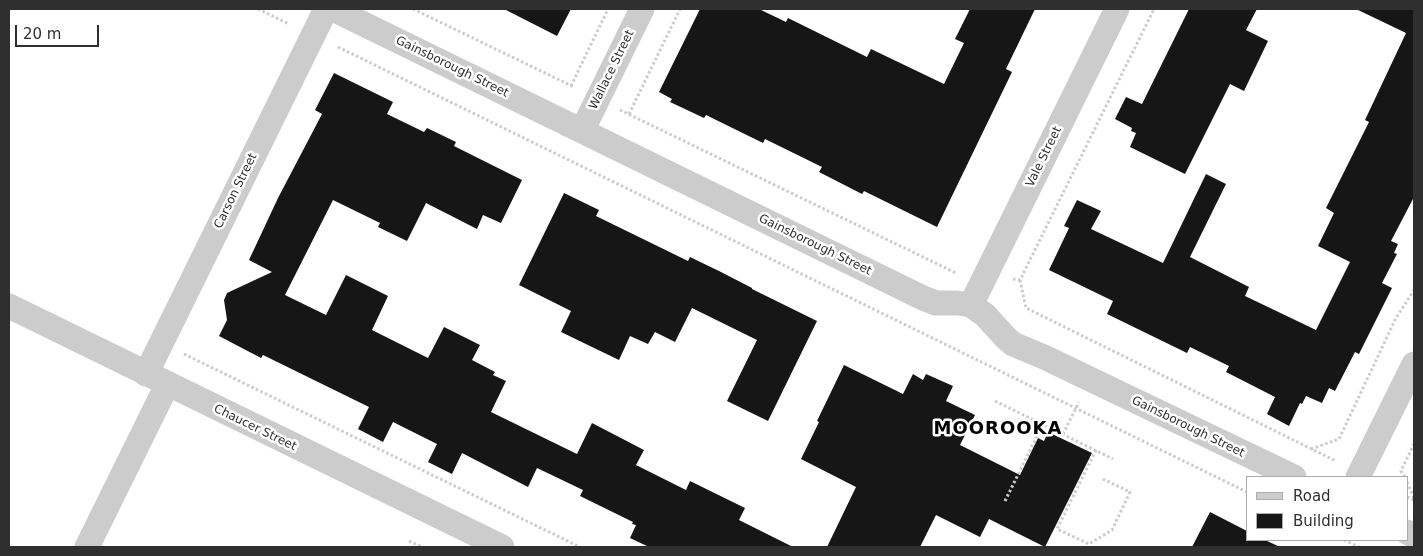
<!DOCTYPE html>
<html>
<head>
<meta charset="utf-8">
<style>
  body { margin:0 }
  #map { position:relative; width:1423px; height:556px; overflow:hidden; background:#fff; font-family:"DejaVu Sans",sans-serif }
  canvas { display:block }
  .frame { position:absolute; inset:0; border:10px solid #2f2f2f; pointer-events:none }
  .legend { position:absolute; left:1246px; top:476px; width:162px; height:65px; box-sizing:border-box; background:#fff; border:1px solid #acacac; margin:0; padding:6px 9px; list-style:none; font-size:15px; color:#2f2f2f }
  .legend li { display:flex; align-items:center; gap:10px; height:25px }
  .legend b { width:25px; border:1px solid #acacac }
  .scale { position:absolute; left:15px; top:25px; width:84px; height:22px; box-sizing:border-box; border:2px solid #2f2f2f; border-top:0; padding-left:6px; font-size:15px; line-height:18px; white-space:nowrap; color:#2f2f2f; -webkit-text-stroke:4px #fff; paint-order:stroke }
</style>
</head>
<body>
<div id="map">
<canvas width="1423" height="556"></canvas>
<div class="frame"></div>
<ul class="legend">
<li><b style="height:6px;background:#ccc"></b>Road</li>
<li><b style="height:14px;background:#161616"></b>Building</li>
</ul>
<div class="scale">20 m</div>
</div>
<script>
const ctx = document.querySelector('canvas').getContext('2d');
ctx.lineJoin = 'round';
function fill(path, color) {
  ctx.fillStyle = color;
  ctx.fill(path, 'evenodd');
}
function poly(rows) {
  const path = new Path2D();
  for (const r of rows) {
    path.moveTo(r[0], r[1]);
    for (let i = 2; i < r.length; i += 2) path.lineTo(r[i], r[i + 1]);
  }
  return path;
}
function trace(path, color, width, dash) {
  ctx.strokeStyle = color;
  ctx.lineWidth = width;
  ctx.lineCap = dash ? 'butt' : 'round';
  ctx.setLineDash(dash || []);
  ctx.stroke(path);
}
function drawText(font, color, halo, rows, align = 'center') {
  ctx.font = font + ' "DejaVu Sans",sans-serif';
  ctx.lineWidth = 5;
  ctx.setLineDash([]);
  ctx.textBaseline = 'middle';
  ctx.strokeStyle = halo;
  ctx.fillStyle = color;
  for (const [text, x, y, turn = 0] of rows) {
    ctx.save();
    ctx.translate(x, y);
    ctx.rotate((+turn || 0) * Math.PI / 180);
    ctx.textAlign = isNaN(turn) ? turn : align;
    if (halo) ctx.strokeText(text, 0, 0);
    ctx.fillText(text, 0, 0);
    ctx.restore();
  }
}
const building = poly([
  [504,9,571,9,557,36],
  [700,9,759,9,786,22,788,18,867,57,871,49,944,84,964,43,955,39,970,9,1035,9,1006,69,1012,72,937,227,864,191,862,194,819,172,822,167,765,139,763,143,706,115,704,118,670,102,672,99,659,92],
  [1189,9,1257,9,1246,30,1268,41,1244,91,1230,84,1185,174,1130,147,1136,133,1131,131,1132,128,1115,119,1126,97,1142,104],
  [1356,9,1414,9,1414,197,1391,241,1398,244,1394,253,1397,254,1382,283,1392,288,1359,354,1355,352,1335,391,1329,388,1322,403,1306,396,1302,404,1300,403,1289,426,1267,414,1275,397,1226,372,1229,366,1190,347,1187,353,1107,314,1113,301,1049,270,1069,228,1064,226,1077,200,1101,211,1091,229,1163,263,1206,174,1226,184,1190,257,1249,287,1245,296,1316,330,1350,262,1318,246,1334,213,1326,208,1369,122,1365,120,1406,33],
  [334,73,393,102,387,114,424,132,427,128,456,142,454,146,522,180,501,223,483,215,477,229,426,203,407,241,378,227,380,223,333,200,285,295,326,315,346,275,388,296,372,330,428,358,444,327,480,345,472,360,495,372,493,375,506,381,491,412,577,454,592,423,644,450,636,465,686,490,690,481,745,508,739,520,793,547,649,547,630,538,636,525,632,524,633,522,580,496,583,490,537,468,528,487,462,453,452,474,428,462,437,444,393,422,383,442,358,429,369,407,263,355,261,358,219,336,227,320,224,300,227,293,272,272,249,260,278,198,322,114,315,110],
  [564,193,599,210,596,216,688,261,690,257,721,272,752,288,752,289,817,321,768,421,727,401,757,340,692,308,675,342,655,332,648,344,630,336,619,360,561,332,571,311,519,285],
  [844,365,903,394,913,374,923,380,926,374,953,386,946,401,975,415,960,445,1020,475,1038,438,1044,441,1048,432,1092,453,1045,547,989,519,980,537,936,515,920,547,827,547,856,487,801,459,819,422,817,421],
  [1210,512,1247,531,1247,540,1265,540,1280,547,1192,547]
]);
const path = poly([
  [258,9,289,24],
  [413,9,574,87],
  [338,47,1247,492],
  [571,86,608,9],
  [620,110,956,273],
  [629,114,680,9],
  [1013,279,1020,280,1154,9],
  [1020,280,1026,308,1336,461],
  [184,354,580,547],
  [995,401,1113,459],
  [1063,434,1079,402],
  [1311,449,1339,439,1396,318,1414,290],
  [1096,450,1057,529,1089,544,1112,530,1130,492,1103,479],
  [1405,477,1401,471,1414,444],
  [1407,482,1414,498],
  [1407,497,1414,500],
  [1005,501,1043,424],
  [1344,540,1359,547],
  [409,541,422,547]
]);
const street = poly([
  [333,9,923,298,936,303,957,303,971,305,985,315,1006,338,1013,344,1044,357,1294,477],
  [582,131,642,9],
  [971,305,1117,9],
  [9,306,502,547],
  [146,374,326,9],
  [1358,477,1414,364],
  [1407,532,1414,536],
  [87,547,167,385]
]);
const streetNames = [
  ["Gainsborough Street",452,67,26],
  ["Wallace Street",612,70,-64],
  ["Vale Street",1044,157,-64],
  ["Carson Street",236,191,-64],
  ["Gainsborough Street",815,245,26],
  ["Gainsborough Street",1188,427,26],
  ["Chaucer Street",255,428,26]
];
const districtNames = [
  ["MOOROOKA",998,429]
];
fill(building, '#161616');
trace(path, '#ccc', 3, [2.5, 2.5]);
trace(street, '#ccc', 25);
drawText('12px', '#2f2f2f', '#fff', streetNames);
ctx.letterSpacing = '1px';
drawText('bold 18px', '#000', '#fff', districtNames);
ctx.letterSpacing = '0px';
</script>
</body>
</html>
